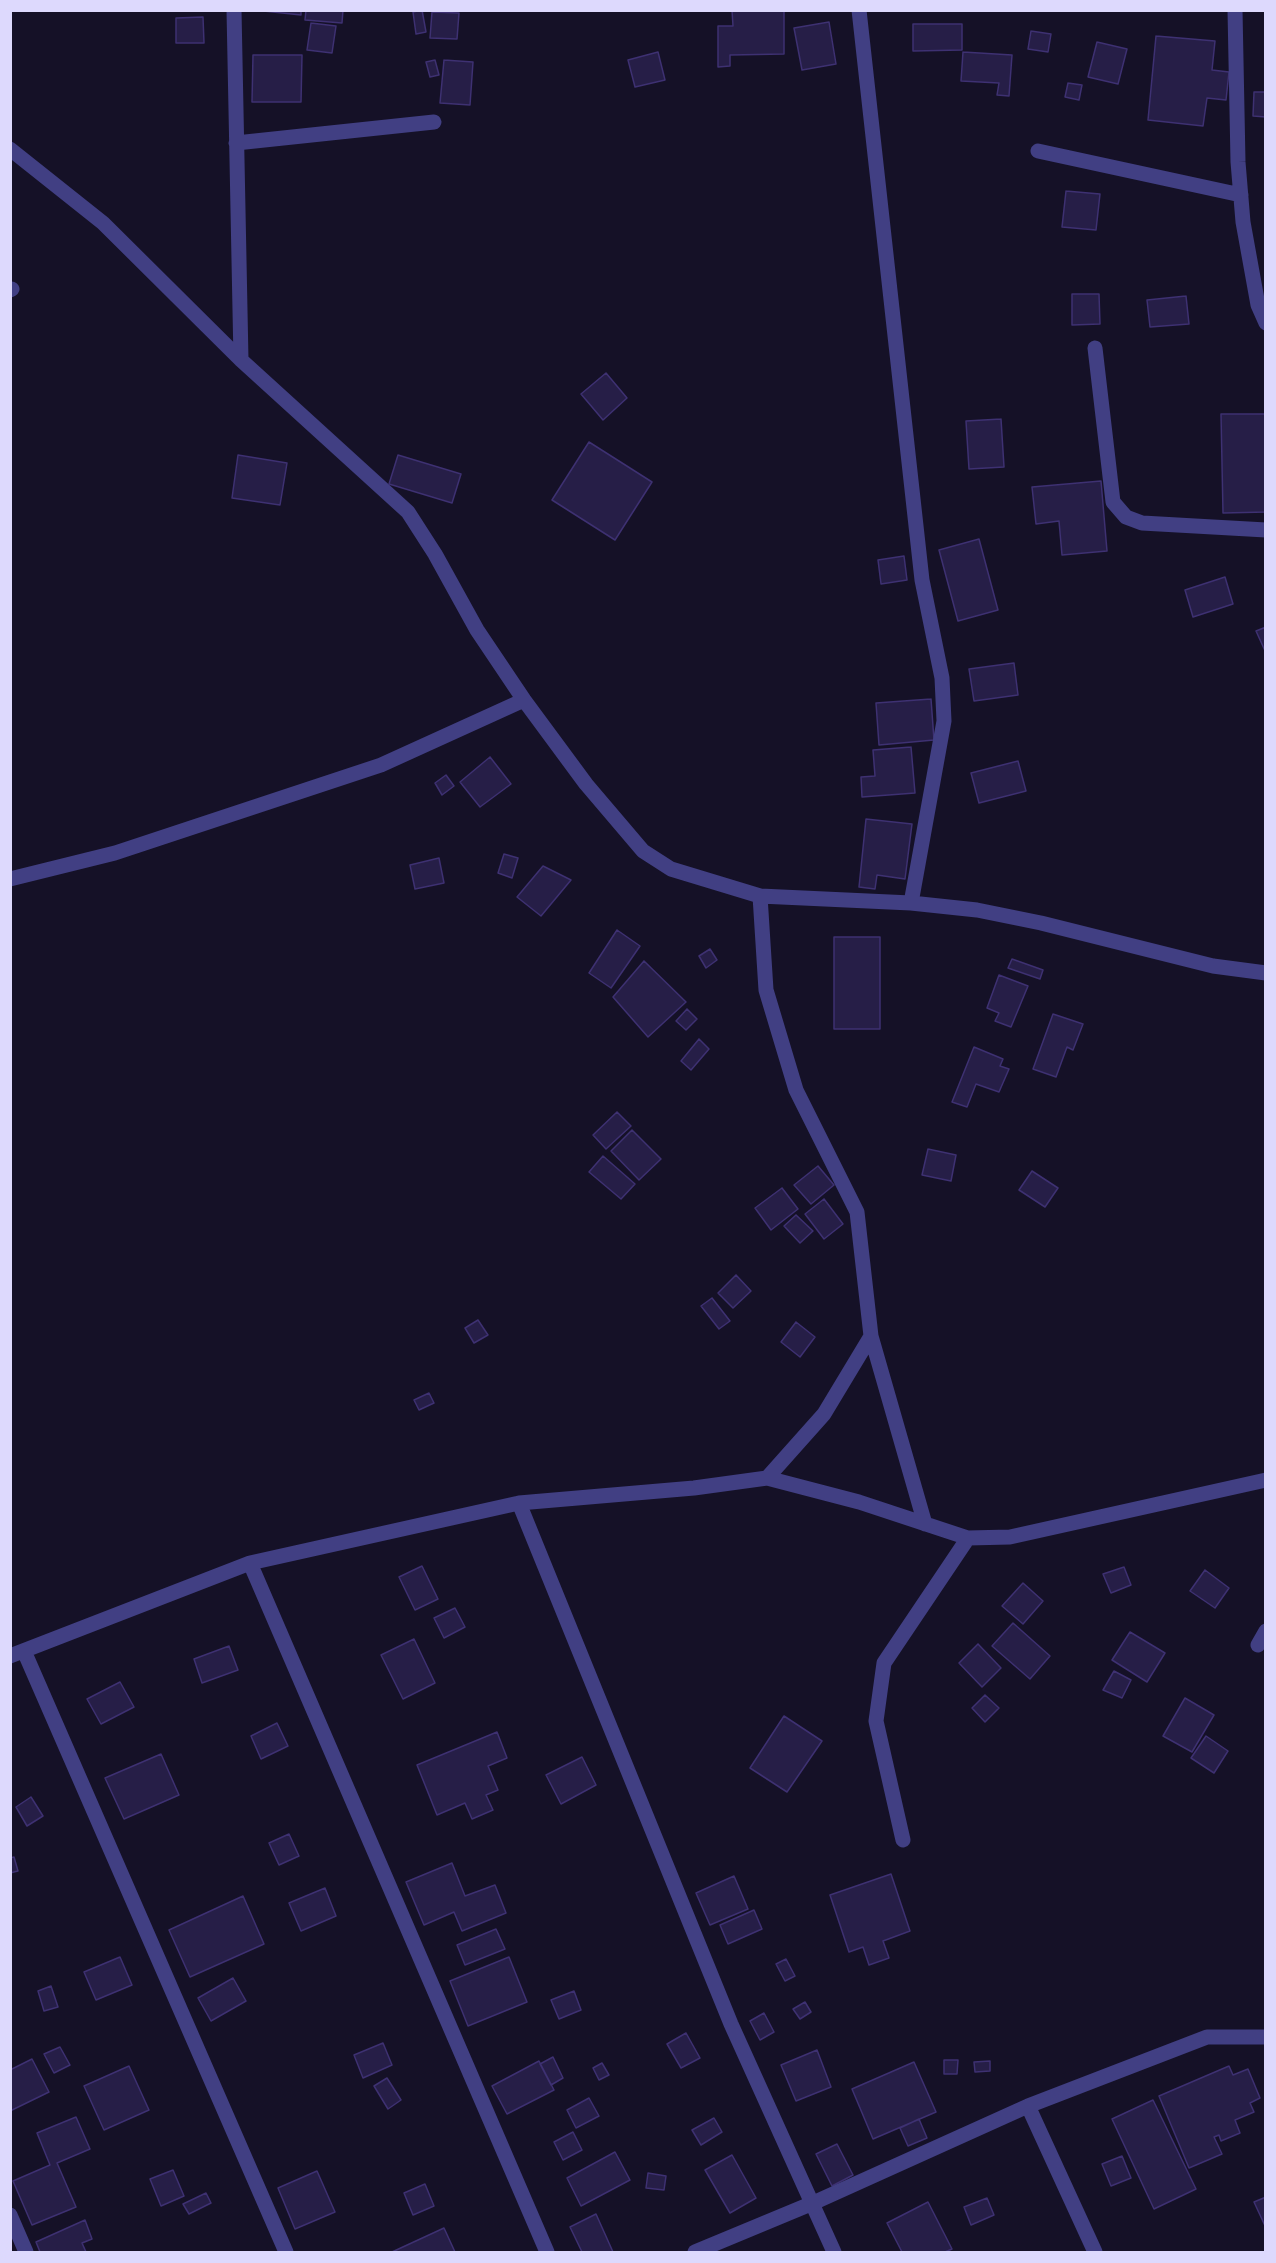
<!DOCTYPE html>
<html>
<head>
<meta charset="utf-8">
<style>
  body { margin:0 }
  #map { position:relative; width:1276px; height:2263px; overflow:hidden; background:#151127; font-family:"Space Grotesk",sans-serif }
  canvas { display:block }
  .frame { position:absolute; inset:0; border:12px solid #ddd9fd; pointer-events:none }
</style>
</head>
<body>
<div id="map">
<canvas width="1276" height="2263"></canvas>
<div class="frame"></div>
</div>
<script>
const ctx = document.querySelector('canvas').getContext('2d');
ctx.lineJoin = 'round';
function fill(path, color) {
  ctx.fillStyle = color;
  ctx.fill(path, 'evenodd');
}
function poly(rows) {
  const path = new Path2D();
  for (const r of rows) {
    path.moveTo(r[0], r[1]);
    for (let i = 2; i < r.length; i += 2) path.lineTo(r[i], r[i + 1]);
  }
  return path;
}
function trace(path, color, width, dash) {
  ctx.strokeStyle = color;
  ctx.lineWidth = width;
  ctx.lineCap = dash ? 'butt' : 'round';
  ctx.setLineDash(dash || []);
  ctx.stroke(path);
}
const building = poly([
  [254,10,301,10,301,15,254,10],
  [306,10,343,10,342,23,305,20,306,10],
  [422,10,426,32,416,34,413,12,422,10],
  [732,10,784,10,784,54,730,55,730,66,718,67,718,26,733,26,732,10],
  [432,12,459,13,457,39,430,38,432,12],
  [203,17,204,43,176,43,176,18,203,17],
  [829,22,836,64,802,70,794,28,829,22],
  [311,23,336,26,332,53,307,50,311,23],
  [913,24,962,24,962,50,913,51,913,24],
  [1031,31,1051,34,1048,52,1028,49,1031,31],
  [1156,36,1215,41,1212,70,1229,72,1226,100,1207,98,1203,126,1148,120,1156,36],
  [1097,42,1127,49,1118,84,1088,77,1097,42],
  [658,52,665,80,635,87,628,60,658,52],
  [963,52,1012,55,1009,96,997,95,999,83,961,81,963,52],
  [253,55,302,55,301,102,252,102,253,55],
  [435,60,439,75,430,77,426,62,435,60],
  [444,60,473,62,470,105,440,103,444,60],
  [1068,83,1082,85,1079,100,1065,97,1068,83],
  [1254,92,1266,92,1266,117,1253,116,1254,92],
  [1066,191,1100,194,1096,230,1062,227,1066,191],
  [1072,294,1099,294,1100,324,1072,325,1072,294],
  [1186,296,1189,324,1150,327,1147,300,1186,296],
  [606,373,627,398,603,420,581,394,606,373],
  [1221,414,1266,414,1266,512,1223,513,1221,414],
  [1001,419,1004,467,969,469,966,421,1001,419],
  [589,442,652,482,615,540,552,500,589,442],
  [238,455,287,463,280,505,232,498,238,455],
  [398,455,461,474,452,503,389,484,398,455],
  [1101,481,1107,551,1062,555,1059,521,1036,524,1032,487,1101,481],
  [979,539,998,610,958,621,939,550,979,539],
  [904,556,907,580,881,584,878,560,904,556],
  [1225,577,1233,604,1193,617,1185,590,1225,577],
  [1266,627,1266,653,1256,631,1266,627],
  [1014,663,1018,695,974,701,969,669,1014,663],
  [931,699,934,740,879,745,876,703,931,699],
  [911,747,915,793,862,797,861,777,875,776,873,750,911,747],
  [490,757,511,784,480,807,460,782,490,757],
  [1018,761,1026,791,979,803,971,773,1018,761],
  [446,775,454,786,442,795,435,783,446,775],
  [866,819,912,824,905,879,877,875,875,889,859,887,866,819],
  [504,854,518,858,512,878,498,873,504,854],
  [439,858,444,883,415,889,410,865,439,858],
  [543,866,571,880,541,916,517,897,543,866],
  [617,930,640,946,611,988,589,973,617,930],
  [834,937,880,937,880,1029,834,1029,834,937],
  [710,949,717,960,706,968,699,956,710,949],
  [1012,959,1043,970,1040,979,1008,968,1012,959],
  [644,961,686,1002,648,1037,613,997,644,961],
  [999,975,1028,986,1011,1027,995,1021,999,1013,987,1008,999,975],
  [687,1009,697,1019,686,1030,676,1021,687,1009],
  [1053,1014,1083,1024,1073,1050,1067,1047,1056,1077,1033,1069,1053,1014],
  [699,1039,709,1049,691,1070,681,1061,699,1039],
  [974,1047,1003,1059,1000,1066,1009,1069,999,1092,976,1084,967,1107,952,1102,974,1047],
  [617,1112,631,1126,606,1149,593,1135,617,1112],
  [632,1130,661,1159,639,1180,611,1151,632,1130],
  [928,1149,956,1155,951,1181,922,1175,928,1149],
  [603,1156,635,1184,621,1199,589,1172,603,1156],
  [818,1166,834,1185,811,1204,794,1185,818,1166],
  [1032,1171,1058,1188,1045,1207,1019,1190,1032,1171],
  [782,1188,798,1209,771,1230,755,1208,782,1188],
  [824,1199,843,1224,824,1239,805,1214,824,1199],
  [796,1215,813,1231,800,1243,784,1226,796,1215],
  [736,1275,751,1291,733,1308,718,1293,736,1275],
  [712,1298,730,1321,719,1329,701,1306,712,1298],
  [478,1320,488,1335,474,1343,465,1328,478,1320],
  [796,1322,815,1337,800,1357,781,1342,796,1322],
  [429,1393,434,1403,419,1410,414,1400,429,1393],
  [422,1566,438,1599,415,1610,399,1577,422,1566],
  [1124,1567,1131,1585,1111,1593,1103,1574,1124,1567],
  [1205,1570,1229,1588,1215,1608,1190,1591,1205,1570],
  [1023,1583,1043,1601,1023,1624,1002,1606,1023,1583],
  [455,1608,465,1627,444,1638,434,1618,455,1608],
  [1013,1623,1050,1656,1030,1679,992,1646,1013,1623],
  [1130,1632,1165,1653,1147,1682,1112,1660,1130,1632],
  [414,1639,435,1683,403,1699,381,1655,414,1639],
  [978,1644,1001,1668,982,1687,959,1663,978,1644],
  [229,1646,238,1670,202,1683,194,1659,229,1646],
  [1114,1671,1131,1680,1122,1698,1103,1690,1114,1671],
  [120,1682,134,1707,101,1724,87,1699,120,1682],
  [985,1695,999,1708,985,1722,972,1708,985,1695],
  [1185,1698,1214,1715,1192,1752,1163,1736,1185,1698],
  [784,1716,822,1741,787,1792,750,1768,784,1716],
  [277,1723,288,1746,261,1759,251,1736,277,1723],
  [497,1732,507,1758,488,1766,498,1790,486,1795,493,1810,472,1819,465,1803,437,1815,417,1765,497,1732],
  [1206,1736,1228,1751,1214,1773,1191,1758,1206,1736],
  [161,1754,179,1795,124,1819,105,1778,161,1754],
  [582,1757,596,1785,561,1804,546,1775,582,1757],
  [31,1797,43,1816,27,1826,16,1807,31,1797],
  [289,1834,299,1856,279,1865,269,1843,289,1834],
  [14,1857,18,1871,10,1873,10,1858,14,1857],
  [452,1863,465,1896,495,1885,506,1913,462,1931,454,1912,424,1925,406,1882,452,1863],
  [891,1874,910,1931,883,1941,889,1958,869,1965,863,1947,849,1952,830,1895,891,1874],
  [734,1876,748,1909,710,1925,696,1893,734,1876],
  [325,1888,336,1916,301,1931,289,1903,325,1888],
  [243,1896,264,1944,190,1977,169,1930,243,1896],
  [754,1910,762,1929,728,1944,720,1925,754,1910],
  [496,1929,505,1949,465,1965,457,1945,496,1929],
  [120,1957,132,1985,96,2000,84,1972,120,1957],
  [509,1957,527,2002,468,2026,450,1981,509,1957],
  [786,1959,795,1976,785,1981,776,1964,786,1959],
  [233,1978,246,2001,211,2021,198,1998,233,1978],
  [51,1986,58,2007,44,2011,38,1991,51,1986],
  [574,1991,581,2010,559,2019,551,2000,574,1991],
  [805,2002,811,2012,800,2019,793,2009,805,2002],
  [764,2013,774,2032,760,2040,750,2021,764,2013],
  [686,2033,700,2058,681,2068,667,2044,686,2033],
  [383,2043,392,2065,363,2078,354,2055,383,2043],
  [60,2047,70,2065,54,2073,44,2054,60,2047],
  [817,2050,831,2087,796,2101,781,2065,817,2050],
  [553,2057,563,2078,551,2085,540,2064,553,2057],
  [32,2059,49,2092,10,2111,10,2070,32,2059],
  [944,2060,958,2060,957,2074,944,2074,944,2060],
  [539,2061,554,2090,507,2114,492,2086,539,2061],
  [990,2061,990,2071,975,2072,974,2062,990,2061],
  [914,2062,936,2112,873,2139,852,2089,914,2062],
  [602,2063,609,2075,599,2080,593,2068,602,2063],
  [129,2066,149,2110,104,2130,84,2086,129,2066],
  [1229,2066,1233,2075,1248,2069,1260,2098,1250,2103,1254,2112,1235,2120,1240,2133,1221,2141,1219,2135,1214,2137,1222,2154,1189,2168,1159,2096,1229,2066],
  [387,2078,401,2100,388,2109,374,2086,387,2078],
  [589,2098,599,2116,576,2128,567,2110,589,2098],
  [1153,2100,1196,2189,1154,2209,1112,2119,1153,2100],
  [76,2117,90,2149,57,2163,76,2207,32,2225,13,2181,50,2165,37,2133,76,2117],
  [714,2118,722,2132,701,2145,692,2130,714,2118],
  [919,2119,927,2138,908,2146,900,2128,919,2119],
  [573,2132,582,2150,563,2160,554,2142,573,2132],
  [837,2144,853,2175,832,2186,816,2154,837,2144],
  [615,2152,630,2180,581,2206,567,2178,615,2152],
  [732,2155,756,2198,730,2213,705,2170,732,2155],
  [1122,2156,1131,2178,1111,2186,1102,2164,1122,2156],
  [173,2170,184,2196,161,2206,150,2179,173,2170],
  [317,2171,335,2212,295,2229,278,2188,317,2171],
  [648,2173,666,2176,664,2190,646,2188,648,2173],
  [425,2184,434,2206,413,2215,404,2193,425,2184],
  [206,2193,211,2203,189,2214,183,2204,206,2193],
  [1266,2197,1266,2228,1254,2202,1266,2197],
  [987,2198,994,2215,971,2225,964,2207,987,2198],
  [928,2202,952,2249,945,2252,902,2252,887,2223,928,2202],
  [596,2214,613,2252,582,2252,570,2227,596,2214],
  [85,2220,92,2239,82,2243,86,2252,40,2252,36,2242,85,2220],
  [444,2228,455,2252,392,2252,444,2228]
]);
const minor = poly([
  [234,10,241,360],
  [859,10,922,580,942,678,944,721,911,903],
  [1235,10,1238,162,1243,222,1258,305,1266,323],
  [236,143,434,122],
  [10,149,103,223,241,360,408,512,435,554,477,630,524,700,586,784,643,851,671,869,760,896,911,903,977,910,1041,923,1213,966,1266,973],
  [1038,151,1241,195],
  [10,290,12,289],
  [1095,348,1113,502,1126,517,1142,523,1266,530],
  [10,879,115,853,381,765,524,700],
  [760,896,766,990,796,1090,857,1212,871,1336,824,1414,767,1478],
  [871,1336,925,1524],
  [519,1503,731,2024,834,2252],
  [250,1563,547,2252],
  [1258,1645,1266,1631],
  [24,1651,286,2252],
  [10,1656,250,1563,519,1503,694,1488,767,1478,859,1502,968,1538,1010,1537,1266,1480],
  [903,1840,876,1721,884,1663,968,1538],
  [1028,2106,1095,2252],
  [10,2215,26,2252],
  [695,2252,813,2203,1028,2106,1207,2037,1266,2037]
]);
fill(building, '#261e47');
trace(building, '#3e3172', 1.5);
trace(minor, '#413f83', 15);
</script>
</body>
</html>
